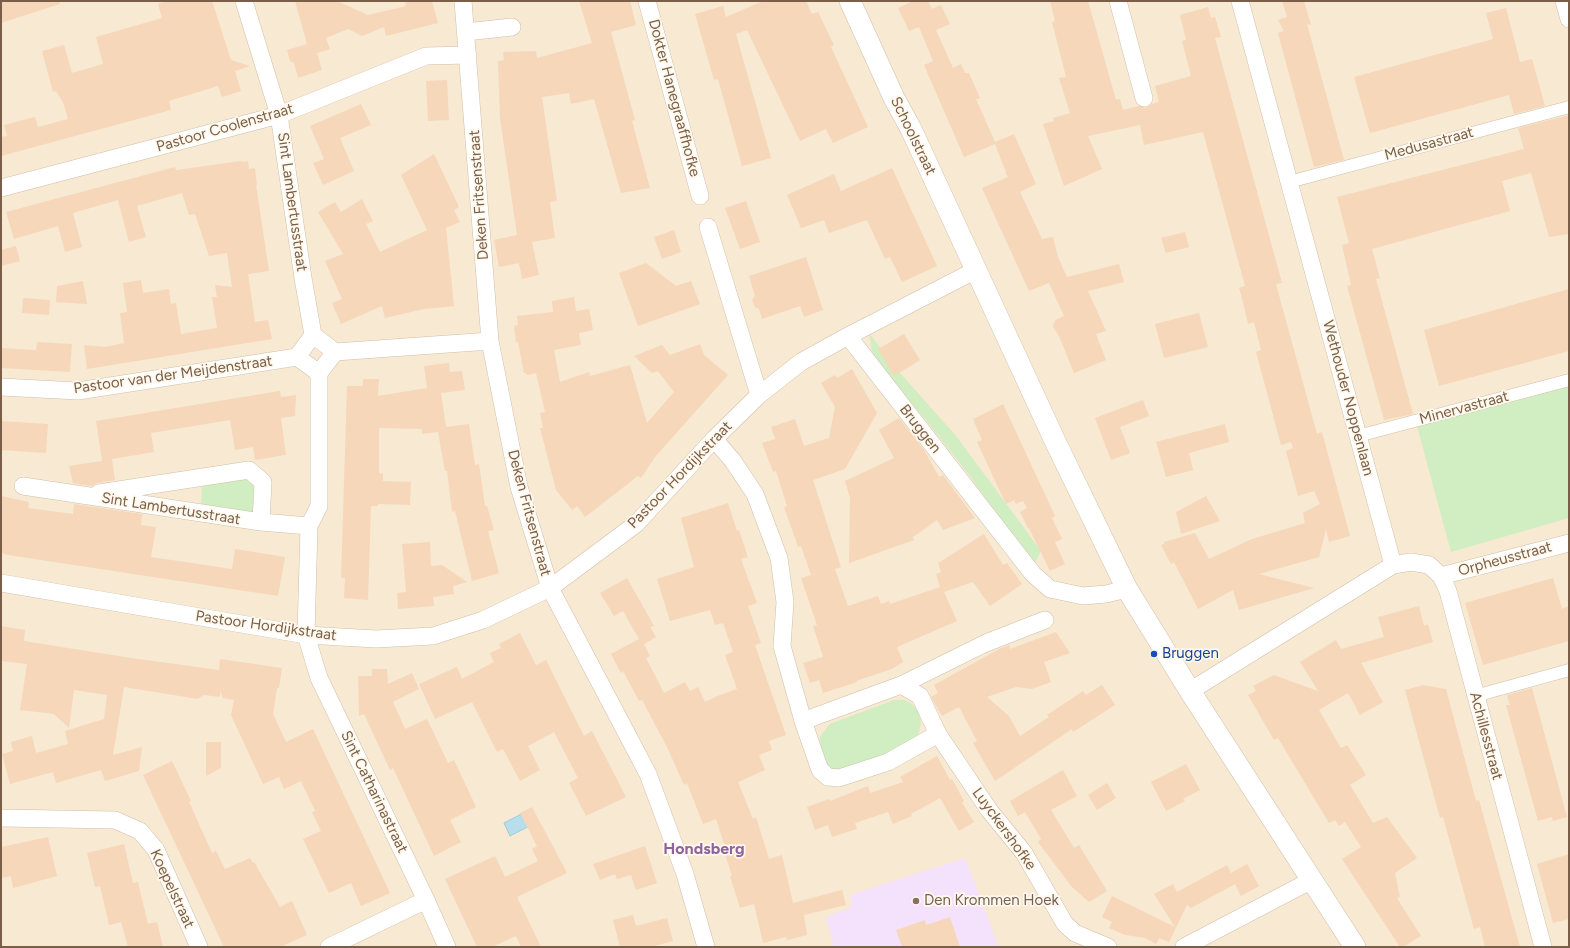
<!DOCTYPE html>
<html>
<head>
<meta charset="utf-8">
<style>
  body { margin:0 }
  #map { position:relative; width:1570px; height:948px; overflow:hidden; background:#fef7e5; font-family:Figtree,sans-serif }
  canvas { display:block }
  .frame { position:absolute; inset:0; border:2px solid #7a5e47; pointer-events:none }
</style>
</head>
<body>
<div id="map">
<canvas width="1570" height="948"></canvas>
<div class="frame"></div>
</div>
<script>
const ctx = document.querySelector('canvas').getContext('2d');
ctx.lineJoin = 'round';
function fill(path, color) {
  ctx.fillStyle = color;
  ctx.fill(path, 'evenodd');
}
function poly(rows) {
  const path = new Path2D();
  for (const r of rows) {
    path.moveTo(r[0], r[1]);
    for (let i = 2; i < r.length; i += 2) path.lineTo(r[i], r[i + 1]);
  }
  return path;
}
function trace(path, color, width, dash) {
  ctx.strokeStyle = color;
  ctx.lineWidth = width;
  ctx.lineCap = dash ? 'butt' : 'round';
  ctx.setLineDash(dash || []);
  ctx.stroke(path);
}
function drawText(font, color, halo, rows, align = 'center') {
  ctx.font = font + ' Figtree,sans-serif';
  ctx.lineWidth = 3.5;
  ctx.setLineDash([]);
  ctx.textBaseline = 'middle';
  ctx.strokeStyle = halo;
  ctx.fillStyle = color;
  for (const [text, x, y, turn = 0] of rows) {
    ctx.save();
    ctx.translate(x, y);
    ctx.rotate((+turn || 0) * Math.PI / 180);
    ctx.textAlign = isNaN(turn) ? turn : align;
    if (halo) ctx.strokeText(text, 0, 0);
    ctx.fillText(text, 0, 0);
    ctx.restore();
  }
}
const residential = poly([
  [1,1,1569,1,1569,947,1,947]
]);
const education = poly([
  [965,858,999,947,834,947,826,917,852,907,850,895]
]);
const green = poly([
  [869,333,893,365,956,436,1041,551,1034,565,1009,532,967,472,925,419,889,381,872,352],
  [1569,384,1569,518,1451,552,1417,426],
  [248,477,257,484,256,510,250,514,201,507,202,484],
  [894,700,905,700,913,705,919,713,921,723,919,732,912,742,896,750,838,773,830,771,822,762,820,737,830,724]
]);
const water = poly([
  [531,809,537,822,510,836,504,823,531,809]
]);
const building = poly([
  [1,1,60,1,60,4,1,23],
  [167,1,212,1,231,60,250,66,235,71,241,91,222,97,218,86,169,101,171,110,1,156,1,137,7,136,4,125,35,117,38,127,68,119,63,102,56,91,53,92,42,51,64,45,72,73,103,64,96,37,162,18,158,4],
  [295,1,337,1,368,15,406,6,405,1,432,1,438,23,386,36,384,27,362,36,348,29,326,38,330,49,317,53,322,70,298,78,294,63,290,61,287,50,307,44],
  [579,1,630,1,636,25,611,32,635,120,632,121,650,188,621,193,594,99,571,104,569,93,542,97,557,201,550,202,555,238,532,242,539,275,522,279,519,263,499,267,494,240,517,235,500,118,498,61,504,60,503,52,536,51,537,58,592,43],
  [763,1,806,1,812,14,818,12,834,45,831,47,868,127,833,143,826,129,800,141,747,30,736,34,771,158,742,166,718,79,714,80,695,14,723,6,726,17],
  [913,1,928,1,932,9,941,5,950,24,936,30,953,68,961,64,965,73,969,73,980,98,976,99,995,142,1014,134,1036,184,1020,192,1042,239,1053,237,1058,257,1067,277,1119,264,1124,282,1088,291,1106,331,1096,334,1106,360,1074,373,1059,336,1053,326,1055,320,1064,316,1049,283,1029,291,982,188,1008,177,1005,172,1006,172,995,144,964,157,924,65,933,61,919,27,909,31,898,8],
  [1050,1,1088,1,1116,100,1120,99,1123,110,1139,106,1146,108,1152,104,1159,102,1155,86,1191,76,1182,41,1186,40,1180,15,1208,7,1211,18,1215,17,1221,37,1215,38,1282,283,1276,284,1317,434,1322,432,1350,536,1329,542,1326,529,1319,557,1259,574,1314,588,1239,610,1233,590,1198,609,1174,562,1171,564,1161,545,1164,544,1164,542,1195,533,1209,559,1252,539,1305,523,1303,513,1320,504,1314,491,1298,496,1286,451,1293,448,1291,442,1281,445,1256,352,1261,350,1254,322,1248,324,1244,306,1239,288,1245,286,1203,132,1144,145,1140,125,1088,136,1102,169,1064,186,1043,124,1054,121,1053,118,1070,113,1059,78,1066,77,1052,22,1055,21],
  [1282,1,1304,1,1311,25,1307,24,1344,160,1314,167,1278,33,1284,31,1278,20,1287,17],
  [1506,8,1520,62,1532,59,1545,106,1514,114,1509,95,1370,133,1354,77,1493,39,1486,13],
  [447,80,449,120,428,121,426,81],
  [361,104,371,125,340,138,354,171,323,185,313,163,324,159,310,126],
  [1569,115,1569,234,1549,237,1531,173,1502,181,1510,211,1372,249,1380,278,1376,279,1413,414,1384,420,1347,286,1351,285,1342,245,1349,243,1337,197,1524,149,1518,128],
  [434,154,459,207,454,210,460,222,446,228,454,306,424,309,385,318,382,306,341,324,332,303,342,299,325,261,343,254,318,212,335,202,341,212,362,199,373,221,366,224,380,252,427,230,401,175],
  [241,161,242,162,248,161,249,169,255,168,257,185,256,185,269,271,248,274,255,322,268,320,272,339,87,369,84,345,105,347,124,343,120,313,127,312,123,283,141,280,143,293,169,289,171,304,176,303,181,334,217,328,212,297,217,297,215,285,232,287,227,253,209,256,195,214,189,215,182,193,137,206,146,237,129,242,118,200,73,213,82,247,65,252,58,226,14,239,6,212,175,167,176,170],
  [892,168,937,266,902,282,890,257,885,259,867,220,829,233,824,220,801,228,787,195,834,174,841,191],
  [746,201,760,242,740,249,725,208],
  [674,230,681,252,662,259,654,237],
  [1185,232,1189,247,1166,253,1161,238],
  [16,246,20,261,1,266,1,250],
  [806,257,823,310,804,317,800,306,762,319,759,309,755,307,752,300,755,296,749,276],
  [646,263,676,286,691,281,700,304,638,326,619,273],
  [83,281,87,304,56,302,57,286],
  [1569,289,1569,351,1439,386,1424,330],
  [574,297,576,311,589,309,593,330,579,333,581,345,554,350,560,382,589,372,590,376,630,365,647,423,674,392,658,371,652,373,634,356,662,345,670,355,700,344,704,355,728,375,655,457,641,478,638,476,585,517,577,506,572,510,556,490,540,428,543,428,540,413,545,412,536,373,527,375,526,373,524,373,518,342,516,342,514,326,518,325,517,316,553,312,552,301],
  [23,298,50,300,49,315,22,313],
  [1199,313,1208,347,1164,358,1155,324],
  [904,334,920,360,894,376,878,349],
  [37,342,72,344,70,372,1,368,1,348,36,350],
  [449,363,450,372,462,371,465,390,441,393,446,427,469,424,475,465,479,464,485,506,487,506,494,530,488,531,499,573,472,581,455,511,452,512,447,471,445,471,438,432,422,434,422,429,379,428,379,473,383,474,383,481,411,482,410,505,378,504,378,506,371,506,368,600,344,598,345,578,341,578,347,386,363,386,363,379,379,379,378,396,427,388,424,366],
  [852,369,877,413,845,469,813,480,841,567,835,569,848,606,878,596,881,604,889,601,890,604,940,587,936,574,941,572,938,563,984,534,1003,565,1007,563,1022,584,990,606,973,582,944,592,957,621,897,647,903,662,892,669,856,681,857,682,823,693,819,680,810,683,803,663,823,657,813,626,817,625,801,578,811,575,801,546,798,547,796,541,784,507,787,506,776,471,773,472,762,443,775,439,771,427,795,419,804,446,829,438,835,407,821,383,835,375,837,378],
  [280,391,281,397,296,395,295,416,281,418,286,455,255,460,253,447,235,450,230,420,151,433,154,452,112,459,115,480,97,483,92,486,73,483,69,466,102,461,96,421],
  [1143,400,1149,416,1120,427,1130,453,1111,460,1095,418],
  [1003,404,1055,516,1052,518,1062,539,1055,542,1065,564,1050,571,1029,528,1028,528,1020,512,1027,508,1023,501,1016,504,1014,500,1006,504,977,442,982,440,973,419],
  [899,418,924,450,939,477,943,475,975,518,943,530,937,520,913,537,914,540,849,563,850,498,845,481,894,458,879,430],
  [1,421,48,424,46,453,1,450],
  [1225,424,1229,442,1189,453,1193,470,1166,477,1156,442],
  [1,496,29,502,28,508,73,514,74,504,142,514,141,525,156,527,151,557,232,569,235,549,285,557,278,596,8,555,1,553],
  [1206,496,1220,521,1181,534,1176,512],
  [728,503,737,531,739,530,748,557,741,559,757,603,748,606,761,643,755,645,786,735,769,741,772,750,759,755,765,770,738,782,753,819,756,817,769,859,782,855,793,903,842,890,846,905,804,915,807,935,787,940,786,937,763,943,754,904,740,908,730,876,732,876,724,851,726,850,716,819,703,824,687,783,684,785,667,747,642,700,639,701,623,671,621,673,611,654,639,639,623,611,614,616,600,593,627,578,654,626,650,627,656,637,644,644,650,656,646,658,664,693,685,682,690,691,698,687,705,702,717,696,737,689,725,655,733,652,723,623,715,625,710,610,670,621,657,579,694,567,681,518],
  [430,542,431,566,442,565,467,582,453,586,454,594,433,597,434,606,398,609,397,593,406,592,402,544],
  [1553,578,1562,609,1569,606,1569,641,1483,665,1465,603],
  [1419,606,1424,626,1428,624,1433,642,1361,663,1383,702,1360,715,1348,693,1319,710,1341,748,1347,745,1366,775,1350,785,1373,823,1387,817,1417,858,1395,873,1400,897,1397,898,1421,936,1403,947,1400,947,1342,859,1361,847,1345,822,1339,826,1335,820,1329,823,1278,738,1274,740,1248,695,1256,691,1253,686,1274,675,1318,691,1300,662,1336,640,1341,649,1384,637,1378,617],
  [1,626,25,630,24,641,131,658,219,670,220,659,282,668,279,688,277,688,273,714,286,742,313,729,390,893,361,906,351,883,329,893,303,839,321,831,312,812,315,811,301,781,284,789,279,777,263,784,231,715,234,700,223,698,220,691,220,697,204,695,198,699,124,687,113,755,142,747,139,771,105,781,101,770,56,783,53,772,10,784,2,754,13,751,11,742,32,736,36,753,68,744,65,731,104,719,107,695,74,690,69,728,54,714,20,710,27,664,1,661],
  [1056,632,1070,653,1044,662,1051,682,1032,689,1016,687,987,697,1009,716,1020,736,1049,717,1047,715,1083,691,1086,695,1102,685,1115,705,1073,732,1072,729,995,781,973,743,977,741,959,707,942,716,931,697,938,693,934,685,999,649,1009,645,1010,649],
  [520,633,536,665,546,660,584,736,592,731,626,797,586,816,569,783,578,778,554,732,528,746,540,770,520,781,503,749,497,752,472,702,435,719,419,684,457,667,462,679,494,662,490,653,501,648,499,644],
  [372,669,387,669,388,684,412,673,419,689,393,702,405,729,427,719,448,763,454,760,476,807,450,820,461,842,434,856,393,768,390,770,364,714,359,716,358,676,372,676],
  [1423,685,1446,689,1476,801,1479,800,1520,947,1485,947,1480,927,1474,929,1443,817,1440,818,1405,690],
  [1532,688,1567,817,1553,821,1552,817,1538,821,1506,705,1510,705,1507,695],
  [206,742,221,742,221,768,206,776],
  [937,756,950,780,952,779,964,801,962,803,974,822,959,831,940,798,911,814,912,816,893,824,888,812,855,823,857,829,832,837,828,825,815,830,807,807,829,799,830,801,868,786,870,793,903,782,900,777],
  [172,761,191,801,189,802,212,853,216,851,225,869,250,858,253,863,254,862,280,907,292,901,307,935,280,947,224,947,143,775],
  [1186,764,1200,790,1183,799,1185,801,1166,811,1151,782],
  [1063,770,1077,796,1051,810,1074,848,1079,845,1107,891,1089,902,1072,887,1038,842,1041,839,1025,812,1018,816,1010,801],
  [1107,783,1116,798,1097,810,1088,795],
  [532,807,567,873,517,897,541,947,521,947,516,936,492,947,477,947,445,879,495,856,505,877,538,861,532,849,537,846,520,813],
  [48,837,57,876,13,888,11,876,1,878,1,847],
  [124,844,133,883,138,882,148,924,157,922,163,947,128,947,121,922,109,925,100,886,95,887,87,853],
  [645,846,657,883,636,890,631,875,617,879,615,874,600,880,593,864],
  [1569,854,1569,919,1553,923,1537,864],
  [1247,864,1259,886,1241,896,1235,884,1191,908,1187,905,1169,942,1159,938,1156,944,1145,938,1125,935,1109,928,1112,922,1102,917,1112,896,1175,927,1154,894,1173,884,1177,892,1227,865,1231,873],
  [633,915,636,926,667,918,673,941,650,947,620,947,613,920],
  [950,917,960,947,902,947,896,930,925,920,926,925]
]);
const pedestrian = poly([
  [1289,182,1569,107],
  [1358,436,1569,380],
  [1475,696,1569,670]
]);
const minor = poly([
  [244,1,279,115,303,278,313,335],
  [463,1,490,341,519,487,550,588,648,774,685,874,706,947],
  [647,1,700,196],
  [1118,1,1144,98],
  [1564,1,1569,19],
  [466,32,512,27],
  [1,188,279,115,426,56,468,55],
  [708,227,759,395],
  [848,336,1033,574,1050,589,1083,596,1106,594,1127,589],
  [297,357,313,335,335,352,490,341],
  [319,373,319,506,309,526,306,635,319,678,426,900,447,947],
  [1,387,78,391,297,357,319,373,335,352],
  [714,439,733,461,755,494,779,558,785,602,782,646,803,721,820,770,828,777,839,778,888,762,938,734,989,810,1024,853,1065,924,1075,933,1108,947],
  [23,486,261,522,309,526],
  [99,493,249,470,263,482,261,522],
  [1393,565,1411,562,1429,565,1441,576,1448,591,1543,947],
  [1441,576,1569,543],
  [1,583,306,635,376,639,433,636,483,620,550,588,636,524,714,439,759,395,801,362,848,336,976,270],
  [901,685,920,696,938,734],
  [1190,691,1393,565,1240,1],
  [803,721,901,685,986,643,1045,620],
  [1,818,115,820,140,831,156,850,199,947],
  [329,947,426,900],
  [1184,947,1312,880]
]);
const tertiary = poly([
  [850,1,894,98,911,129,1055,441,1127,589,1190,691,1355,947]
]);
const markers = [
  [1154,654,4,"#1a4fb4"],
  [916,901,4,"#8d6e63"]
];
const streetNames = [
  ["Dokter Hanegraaffhofke",674,98,75],
  ["Pastoor Coolenstraat",225,128,-16],
  ["Schoolstraat",913,136,64],
  ["Medusastraat",1429,144,-15],
  ["Deken Fritsenstraat",479,195,-94],
  ["Sint Lambertusstraat",292,202,82],
  ["Pastoor van der Meijdenstraat",173,375,-8],
  ["Wethouder Noppenlaan",1348,398,75],
  ["Minervastraat",1464,408,-15],
  ["Bruggen",920,429,52],
  ["Pastoor Hordijkstraat",680,475,-46],
  ["Sint Lambertusstraat",171,509,9],
  ["Deken Fritsenstraat",529,513,75],
  ["Orpheusstraat",1505,559,-15],
  ["Pastoor Hordijkstraat",266,626,8],
  ["Achillesstraat",1486,736,75],
  ["Sint Catharinastraat",374,792,64],
  ["Luyckershofke",1004,829,54],
  ["Koepelstraat",172,889,65]
];
const transitNames = [
  ["Bruggen",1162,654]
];
const educationNames = [
  ["Den Krommen Hoek",924,901]
];
const neighbourhoodNames = [
  ["Hondsberg",704,849]
];
fill(residential, '#f7e9d2');
fill(education, '#f4e1fb');
fill(green, '#d0eec2');
fill(water, '#b7deea');
trace(water, '#9ccddd', 1);
fill(building, '#f6d7ba');
trace(pedestrian, '#d1bfa9', 13);
trace(minor, '#d1bfa9', 18);
trace(tertiary, '#d1bfa9', 22);
trace(pedestrian, '#fff', 12);
trace(minor, '#fff', 17);
trace(tertiary, '#fff', 21);
for (const [x, y, r, color] of markers) {
  const dot = new Path2D();
  dot.arc(x, y, r, 0, 2 * Math.PI);
  ctx.fillStyle = color;
  ctx.fill(dot);
  trace(dot, '#fff9ed', 1.5);
}
drawText('15px', '#7a5e47', '#fff9ed', streetNames);
drawText('15px', '#164399', '#fff9ed', transitNames, 'left');
drawText('15px', '#785e54', '#fff9ed', educationNames, 'left');
drawText('bold 16px', '#8f629e', '#fff9ed', neighbourhoodNames);
</script>
</body>
</html>
